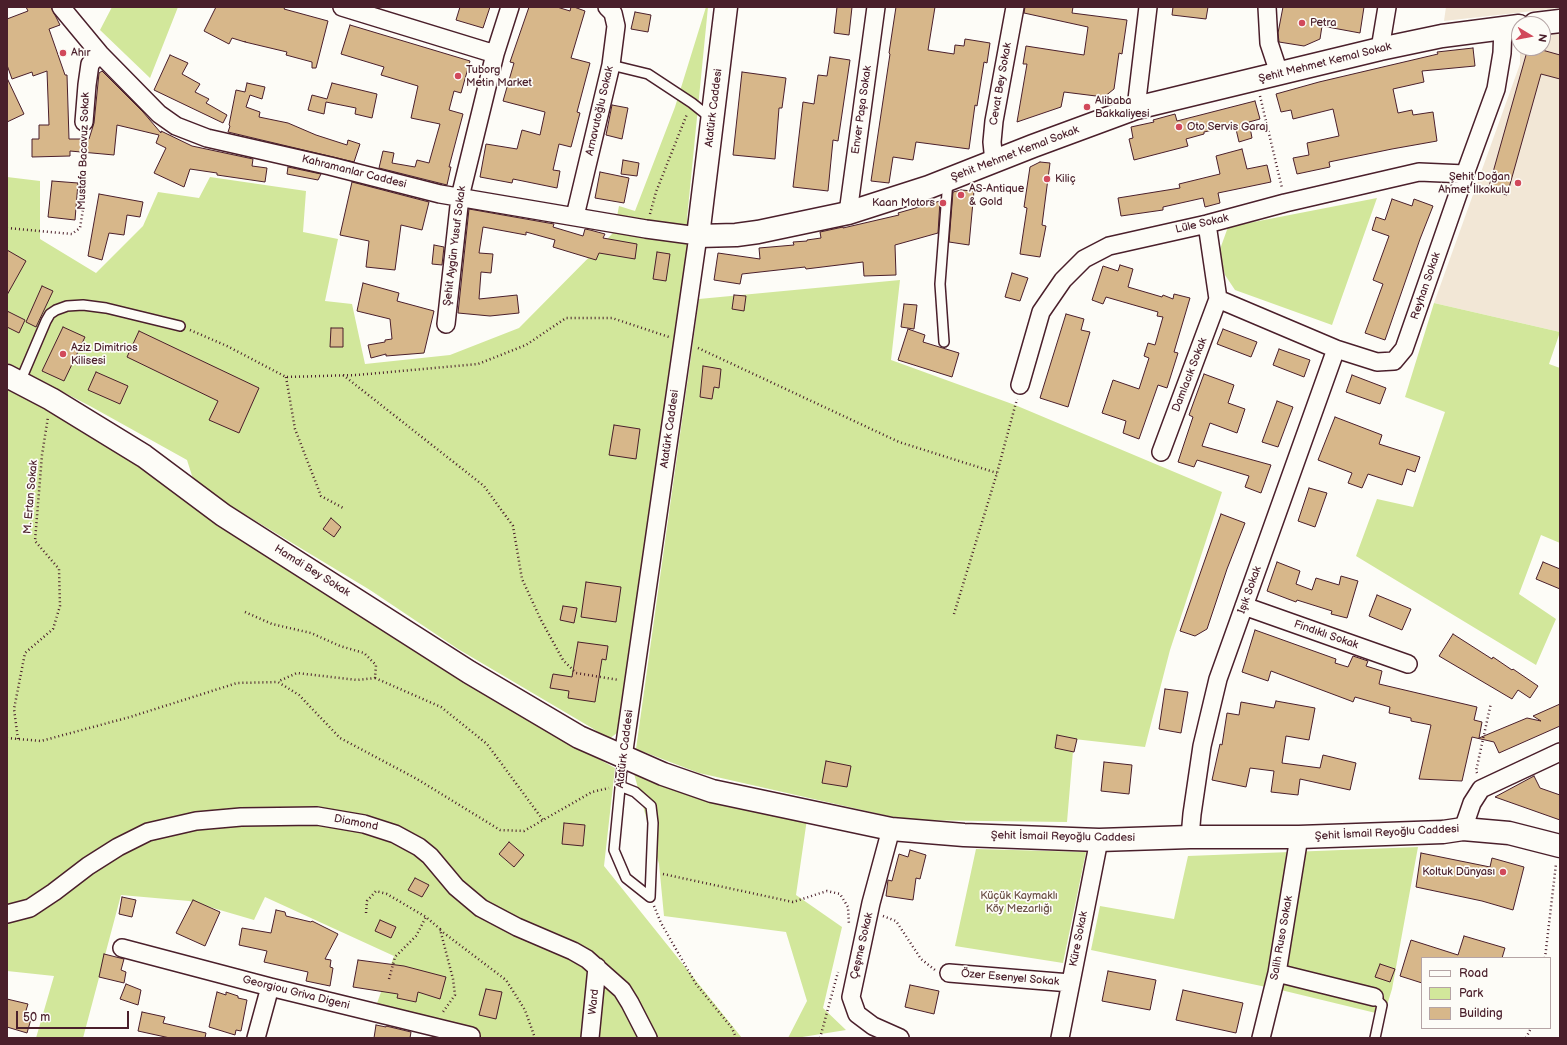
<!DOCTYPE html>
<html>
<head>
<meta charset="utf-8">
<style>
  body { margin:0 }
  #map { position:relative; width:1567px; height:1045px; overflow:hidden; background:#fdfcf7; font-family:"Balsamiq Sans",sans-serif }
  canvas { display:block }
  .frame { position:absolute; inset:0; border:8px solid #4a1f2b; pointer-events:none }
  .legend { position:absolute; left:1421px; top:957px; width:130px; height:72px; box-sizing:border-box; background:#fdfcf7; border:1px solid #b5a4a5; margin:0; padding:5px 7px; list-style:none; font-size:12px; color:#4a1f2b }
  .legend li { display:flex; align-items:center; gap:8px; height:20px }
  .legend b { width:20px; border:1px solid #b5a4a5 }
  .north { position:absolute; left:1511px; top:16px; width:40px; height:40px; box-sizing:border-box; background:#fdfcf7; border:1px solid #b5a4a5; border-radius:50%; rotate:100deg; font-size:11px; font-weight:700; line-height:16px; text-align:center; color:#4a1f2b }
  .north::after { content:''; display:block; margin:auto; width:14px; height:18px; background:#d1495b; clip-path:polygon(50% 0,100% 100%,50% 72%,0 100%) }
  .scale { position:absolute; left:16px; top:1011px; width:113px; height:18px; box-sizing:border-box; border:2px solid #4a1f2b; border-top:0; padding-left:5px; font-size:12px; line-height:14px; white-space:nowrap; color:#4a1f2b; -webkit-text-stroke:3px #fdfcf7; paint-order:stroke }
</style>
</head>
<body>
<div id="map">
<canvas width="1567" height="1045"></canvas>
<div class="frame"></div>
<ul class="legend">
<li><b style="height:5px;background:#fdfcf7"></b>Road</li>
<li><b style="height:11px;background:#d2e79b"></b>Park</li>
<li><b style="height:11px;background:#d7b78a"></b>Building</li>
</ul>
<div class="north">N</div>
<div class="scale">50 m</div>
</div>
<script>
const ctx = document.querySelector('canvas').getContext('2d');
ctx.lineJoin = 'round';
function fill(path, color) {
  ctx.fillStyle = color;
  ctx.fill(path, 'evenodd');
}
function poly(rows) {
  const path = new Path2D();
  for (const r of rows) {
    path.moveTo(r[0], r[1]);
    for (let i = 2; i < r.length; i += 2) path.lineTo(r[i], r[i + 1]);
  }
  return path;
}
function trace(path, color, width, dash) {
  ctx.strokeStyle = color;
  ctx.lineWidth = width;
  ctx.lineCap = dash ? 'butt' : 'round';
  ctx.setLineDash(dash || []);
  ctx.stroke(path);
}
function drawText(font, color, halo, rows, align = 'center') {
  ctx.font = font + ' "Balsamiq Sans",sans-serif';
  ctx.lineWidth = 3.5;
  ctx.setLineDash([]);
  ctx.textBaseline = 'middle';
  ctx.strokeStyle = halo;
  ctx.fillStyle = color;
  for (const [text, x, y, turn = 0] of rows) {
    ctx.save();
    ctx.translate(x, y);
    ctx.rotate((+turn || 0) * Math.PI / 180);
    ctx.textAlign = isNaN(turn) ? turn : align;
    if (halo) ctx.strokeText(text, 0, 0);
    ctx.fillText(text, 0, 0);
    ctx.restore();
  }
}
const built = poly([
  [1446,7,1560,7,1560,8,1444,21],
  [1560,33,1560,332,1434,303,1520,64,1520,48,1543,48,1543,36]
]);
const green = poly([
  [112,7,178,7,150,78,100,30],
  [706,7,708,7,687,218,690,243,622,718,617,733,609,739,592,728,458,649,370,590,231,506,194,482,187,460,90,406,7,363,7,177,40,181,40,239,96,273,143,226,158,192,199,198,210,177,306,191,303,232,338,239,325,301,352,304,365,364,450,355,519,328,614,232,619,206,635,211,675,107],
  [1377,198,1332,325,1235,290,1225,275,1219,252,1228,227],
  [900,280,891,360,1015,405,1222,492,1170,650,1145,747,1074,739,1067,822,906,820,699,773,636,749,699,299],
  [1434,303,1560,332,1549,364,1560,368,1560,543,1541,535,1519,594,1556,619,1536,665,1356,556,1377,499,1413,507,1445,412,1405,397],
  [7,386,40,404,144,466,586,752,615,768,604,866,742,1038,431,1038,436,1021,376,1006,394,956,265,897,254,920,189,901,121,895,83,1038,36,1038,54,976,7,971],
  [633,770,807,819,796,895,842,927,823,1008,846,1030,796,1038,788,1038,807,1001,786,932,664,916,659,864],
  [1418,847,1392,989,1384,1015,1285,991,1091,950,1100,906,1174,919,1188,856],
  [976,849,1086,852,1063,963,955,946]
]);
const building = poly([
  [26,7,51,7,60,25,49,29,65,75,67,75,69,139,89,139,94,123,99,73,102,71,143,112,161,133,161,131,192,146,253,159,252,166,267,168,265,182,217,175,217,173,190,169,184,187,154,173,166,148,156,143,159,135,117,125,114,155,70,151,70,156,32,157,32,139,39,139,39,125,49,125,47,71,33,76,32,72,12,79,7,65,7,19,28,11,26,7],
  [216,7,285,7,284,9,328,21,316,68,312,68,312,62,286,55,287,52,245,42,245,41,245,42,232,38,229,44,204,31,216,7],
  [460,7,490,7,483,28,456,20,460,7],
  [529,7,557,7,570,11,571,7,574,7,585,11,571,58,590,63,577,112,580,113,571,147,559,144,553,170,560,171,557,188,513,179,512,183,480,177,486,144,517,149,522,130,540,135,545,112,503,101,514,63,510,62,529,7],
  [837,7,852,7,849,35,834,33,837,7],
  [896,7,935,7,928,50,954,54,955,45,964,46,965,39,990,43,987,63,984,62,977,106,975,105,969,149,916,142,913,160,893,157,889,183,871,181,890,54,889,53,896,7],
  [1025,7,1073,7,1072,13,1127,20,1122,54,1119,53,1114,89,1104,97,1064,92,1061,107,1017,122,1027,64,1023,64,1026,46,1084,55,1088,27,1024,13,1025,7],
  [1173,7,1208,7,1206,19,1172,15,1173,7],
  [1283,7,1364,7,1360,33,1322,26,1320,39,1304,46,1279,42,1278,33,1283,7],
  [635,12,651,15,648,32,631,29,635,12],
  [350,25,470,61,461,93,454,91,449,110,463,114,449,167,451,167,447,185,379,168,383,151,394,153,392,163,415,167,417,160,429,163,440,124,411,118,418,86,381,75,384,67,341,54,350,25],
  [1473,48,1475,66,1422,71,1424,82,1393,89,1398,113,1412,110,1413,115,1433,112,1437,141,1392,149,1329,162,1330,167,1297,174,1293,158,1309,155,1307,143,1339,136,1333,109,1293,119,1291,110,1281,112,1276,94,1319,82,1438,54,1437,52,1473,48],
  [1528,48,1535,48,1560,55,1560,79,1541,74,1507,195,1488,190,1528,48],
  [170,55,188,63,182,74,200,84,195,92,209,99,206,103,227,115,223,123,154,90,170,55],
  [830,57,850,60,838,141,833,140,828,191,793,187,803,102,814,104,818,75,827,76,830,57],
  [742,72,786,78,782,108,779,108,775,159,733,155,742,72],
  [7,78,24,114,7,122,7,78],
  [247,83,265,87,262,99,250,95,246,107,260,112,259,117,288,123,316,135,347,145,348,140,360,144,354,162,228,132,230,126,229,125,236,90,245,92,247,83],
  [332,83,377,94,372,118,355,114,356,108,326,102,324,114,308,110,312,95,327,99,332,83],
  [1255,101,1260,119,1249,122,1252,138,1239,142,1235,125,1204,132,1204,134,1186,139,1188,146,1134,160,1129,139,1133,138,1131,127,1154,122,1153,120,1175,114,1177,121,1255,101],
  [612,105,628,108,622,139,606,135,612,105],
  [1242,149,1247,169,1267,165,1271,182,1218,193,1220,203,1205,207,1203,198,1163,207,1163,210,1121,216,1118,198,1180,188,1179,184,1220,174,1216,156,1242,149],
  [623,160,639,163,637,176,621,174,623,160],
  [1040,162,1050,163,1042,225,1046,226,1040,257,1020,254,1027,208,1024,207,1030,167,1040,162],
  [288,167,321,174,318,180,287,174,288,167],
  [600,172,629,178,624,203,595,198,600,172],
  [52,181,78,183,75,220,48,217,52,181],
  [352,182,429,202,422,230,401,225,395,270,366,267,369,241,340,235,352,182],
  [961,190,974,191,969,245,949,242,953,192,961,190],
  [99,194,143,202,140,217,127,215,124,235,109,233,102,260,88,256,99,194],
  [1392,199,1412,206,1414,199,1433,206,1420,239,1385,340,1365,333,1383,284,1373,280,1389,236,1372,230,1376,217,1385,220,1392,199],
  [940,201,938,233,895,245,896,275,864,276,863,262,806,269,805,267,742,274,740,284,714,280,718,253,760,259,759,248,794,245,793,242,807,241,807,240,821,238,820,232,843,227,843,228,899,215,898,213,940,201],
  [469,209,554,224,553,227,583,236,585,229,590,230,605,234,603,238,637,244,635,259,599,253,596,260,553,247,555,240,526,232,526,235,483,227,479,253,493,254,491,273,481,272,479,299,517,295,519,313,490,316,458,313,469,209],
  [434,245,444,247,442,265,432,264,434,245],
  [7,250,26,261,7,295,7,250],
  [657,252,670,254,666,281,653,279,657,252],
  [1120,265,1133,269,1128,287,1162,297,1163,295,1173,299,1174,294,1190,298,1174,352,1178,353,1167,388,1158,385,1139,439,1123,433,1126,421,1102,413,1113,380,1139,389,1149,358,1144,356,1148,343,1155,345,1163,317,1157,316,1158,312,1106,297,1103,304,1092,300,1103,266,1118,271,1120,265],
  [1012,273,1028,278,1020,301,1005,297,1012,273],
  [363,283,399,293,397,301,434,311,424,353,386,356,386,354,371,358,368,345,385,342,385,340,392,339,390,319,357,311,363,283],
  [42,286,53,291,36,327,26,322,42,286],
  [734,295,746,296,744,311,732,309,734,295],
  [904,304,917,305,914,329,901,327,904,304],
  [7,311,25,320,19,333,7,327,7,311],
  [1066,314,1084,319,1081,330,1090,332,1068,407,1040,398,1066,314],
  [63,327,85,337,64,381,42,371,63,327],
  [331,328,343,328,343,347,330,347,331,328],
  [908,329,925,335,923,342,959,353,952,377,898,360,908,329],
  [1223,329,1257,342,1251,357,1217,344,1223,329],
  [139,331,259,388,239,433,209,420,218,401,127,357,139,331],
  [1279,349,1310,360,1304,377,1273,365,1279,349],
  [703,366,721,369,719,388,714,387,712,399,700,397,703,366],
  [96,372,128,386,120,404,88,390,96,372],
  [1204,374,1234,385,1228,403,1245,409,1237,433,1210,423,1202,446,1271,465,1261,493,1245,487,1249,476,1197,460,1194,467,1178,462,1193,417,1189,415,1204,374],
  [1352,375,1386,388,1380,404,1346,392,1352,375],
  [1277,401,1293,407,1278,447,1262,442,1277,401],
  [1335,417,1382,435,1379,444,1420,457,1415,472,1407,469,1402,485,1368,474,1362,488,1348,483,1352,473,1318,460,1335,417],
  [614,425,640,429,636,459,609,455,614,425],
  [1309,488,1327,493,1315,527,1298,521,1309,488],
  [1221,514,1245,523,1227,569,1207,629,1195,636,1180,631,1221,514],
  [331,518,341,527,334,537,323,529,331,518],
  [1277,562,1300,571,1296,584,1312,590,1316,578,1339,585,1341,576,1358,581,1347,618,1331,614,1332,611,1297,600,1296,602,1267,591,1277,562],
  [1543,562,1560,569,1560,589,1536,579,1543,562],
  [586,582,621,587,616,622,581,617,586,582],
  [1377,595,1411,609,1402,630,1369,616,1377,595],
  [563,606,577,608,574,623,560,620,563,606],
  [1255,630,1336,659,1335,663,1348,667,1353,656,1368,661,1366,666,1382,671,1379,684,1477,707,1474,720,1482,722,1479,738,1527,718,1541,721,1533,716,1560,704,1560,726,1499,753,1494,742,1472,737,1462,781,1419,779,1431,725,1411,721,1411,718,1389,713,1390,707,1355,697,1353,702,1351,701,1271,671,1268,681,1242,672,1255,630],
  [1453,634,1492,659,1493,657,1512,670,1513,669,1538,686,1530,698,1518,690,1512,699,1439,656,1453,634],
  [578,642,608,646,606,660,602,659,595,702,568,698,569,691,550,688,553,674,572,677,578,642],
  [1165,689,1188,692,1181,733,1159,729,1165,689],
  [1276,701,1315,708,1309,740,1286,736,1282,763,1320,768,1323,755,1356,763,1350,790,1300,779,1298,795,1271,792,1274,771,1250,768,1246,787,1212,780,1220,744,1222,745,1227,713,1239,715,1241,702,1274,708,1276,701],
  [1057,735,1077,739,1074,752,1055,748,1057,735],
  [826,761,851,766,847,787,822,783,826,761],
  [1104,762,1132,765,1129,794,1101,791,1104,762],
  [1534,776,1540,788,1560,795,1560,820,1495,797,1534,776],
  [564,823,585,825,583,846,562,844,564,823],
  [509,842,524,855,514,867,499,854,509,842],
  [910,850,926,855,920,879,916,878,913,900,886,896,888,880,892,881,899,854,908,857,910,850],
  [1421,853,1490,867,1492,858,1524,867,1513,910,1482,901,1416,887,1421,853],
  [415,878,429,885,422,897,408,890,415,878],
  [122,897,136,900,132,917,119,914,122,897],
  [193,900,220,912,205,946,176,933,193,900],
  [276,910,285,912,286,916,311,922,312,921,338,934,325,959,331,960,330,967,333,968,330,986,306,981,308,972,264,962,267,951,239,945,242,928,271,933,276,910],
  [380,920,396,927,391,938,375,931,380,920],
  [1464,936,1505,948,1502,958,1422,958,1422,983,1400,976,1411,940,1458,955,1464,936],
  [104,954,124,959,121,970,126,972,124,983,99,977,104,954],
  [358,960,404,966,446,977,440,999,418,992,416,1002,397,998,398,994,353,987,358,960],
  [1380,964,1395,969,1390,982,1375,977,1380,964],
  [1108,971,1156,980,1150,1010,1102,1001,1108,971],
  [126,984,141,990,138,1005,120,999,126,984],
  [910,985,939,991,934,1014,905,1007,910,985],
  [486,989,502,992,496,1019,479,1015,486,989],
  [1183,990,1243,1003,1236,1033,1176,1020,1183,990],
  [217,992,226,995,226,992,238,996,238,998,247,1000,241,1031,236,1030,235,1035,209,1027,217,992],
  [7,999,28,1004,24,1017,31,1019,27,1033,7,1027,7,999],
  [142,1012,165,1017,163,1023,206,1033,205,1038,170,1038,138,1031,142,1012],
  [376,1025,386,1027,386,1026,411,1032,410,1038,374,1038,376,1025]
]);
const path = poly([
  [1260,96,1282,188],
  [650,214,656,192,687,114],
  [7,228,72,234,80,228,84,203,84,137],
  [190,330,227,346,286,377,357,375,478,364,526,345,566,318,612,318,669,337],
  [698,348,899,442,997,473],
  [343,375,484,486,513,526,522,579,541,620,563,660,576,673,619,680],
  [286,377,295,429,321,496,345,509],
  [245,612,272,624,311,633,340,646,364,653,376,665,375,678,357,680,297,673,279,681],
  [954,614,997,473,1017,399],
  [375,678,441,707,487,744,543,820],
  [7,738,41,741,130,717,237,683,278,682,299,695,340,738,417,779,500,830,524,831,592,792,609,788],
  [18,739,14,709,25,653,53,629,60,606,59,569,35,541,42,455,48,417],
  [1477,773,1476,771,1491,703],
  [663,874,793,902,827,891,840,894,848,907,849,925],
  [654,906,661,923,696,984,732,1028,736,1038],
  [366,913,367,901,376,891,387,894,426,917,440,929,453,979,455,995,443,1012,441,1013],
  [883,916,896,921,921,959,935,970],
  [440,930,506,980,525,1010,535,1038],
  [1545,958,1556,864],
  [389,979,395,957,416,936,426,917],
  [820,1038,838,972],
  [1526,1038,1531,1028]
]);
const lane = poly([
  [611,65,648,74,692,103,712,119],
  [944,342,940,284,948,180],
  [20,382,46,321,50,314,56,310,67,306,83,305,106,308,180,326],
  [623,757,614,850,626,878,650,897],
  [620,786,635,792,651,806,653,823,650,897],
  [1374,997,1382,1005,1375,1038]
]);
const street = poly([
  [61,7,100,54,159,114,176,126,207,138,330,166,440,194,646,229,698,236,623,757],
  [342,7,495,54],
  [1267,7,1269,43,1279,73],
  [1380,49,1387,7],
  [1136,108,1148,7],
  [84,122,87,85,90,64,100,54],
  [994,162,992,142,994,121,1015,7],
  [848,213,876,7],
  [575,216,611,65,616,26,613,13,607,7],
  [1218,299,1336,349,1377,362,1394,361,1404,349,1465,174,1496,89,1502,53,1503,27],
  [446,324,460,197,495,54,510,7],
  [1020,385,1041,312,1063,280,1084,259,1109,246,1207,224,1285,203,1419,172,1465,174],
  [1161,452,1218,299,1207,224],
  [1244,606,1408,664],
  [891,829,871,903,851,997,857,1014,873,1026,900,1038],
  [1463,829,1472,803,1481,789,1560,752],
  [1190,837,1192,814,1202,746,1218,679,1336,349],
  [7,914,30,908,54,892,88,866,118,847,148,832,196,821,241,817,317,816,364,824,395,834,419,847,430,856,456,887,481,908,517,927,573,951,587,959,622,990,630,1003,648,1038],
  [122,948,270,987,471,1036],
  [949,973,1070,983],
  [1277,973,1374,997],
  [256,1038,270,987],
  [590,1038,597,967],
  [1060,1038,1099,840],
  [1261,1038,1277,973,1299,837]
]);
const secondary = poly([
  [726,7,698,236,736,235,758,232,848,213,929,187,1033,146,1136,108,1380,49,1442,36,1519,26],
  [1535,24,1560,21],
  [7,376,51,399,144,456,223,515,469,672,579,737,663,774,712,791,891,829,964,835,1099,840,1190,837,1299,837,1443,832,1463,829,1509,833,1560,846]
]);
const markers = [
  [1302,23,4,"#d1495b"],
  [63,53,4,"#d1495b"],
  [458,76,4,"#d1495b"],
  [1087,107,4,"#d1495b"],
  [1179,127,4,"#d1495b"],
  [1047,179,4,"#d1495b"],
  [1518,183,4,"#d1495b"],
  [961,195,4,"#d1495b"],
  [943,203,4,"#d1495b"],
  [63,354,4,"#d1495b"],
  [1503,872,4,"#d1495b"]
];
const poiNames = [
  ["Petra",1310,23],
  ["Ahır",71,53],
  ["Tuborg",466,70],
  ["Metin Market",466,83],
  ["Alibaba",1095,101],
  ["Bakkaliyesi",1095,114],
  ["Oto Servis Garaj",1187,127],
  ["Şehit Doğan",1510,177,"right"],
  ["Ahmet İlkokulu",1510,190,"right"],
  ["Kiliç",1055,179],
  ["AS-Antique",969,189],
  ["& Gold",969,202],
  ["Kaan Motors",935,203,"right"],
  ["Aziz Dimitrios",71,348],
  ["Kilisesi",71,361],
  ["Koltuk Dünyası",1495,872,"right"]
];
const streetNames = [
  ["Şehit Mehmet Kemal Sokak",1325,63,-14],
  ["Cevat Bey Sokak",1001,84,-80],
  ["Atatürk Caddesi",714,108,-83],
  ["Enver Paşa Sokak",862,110,-82],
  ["Arnavutoğlu Sokak",600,111,-77],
  ["Mustafa Bacavuz Sokak",84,151,-88],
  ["Şehit Mehmet Kemal Sokak",1015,154,-21],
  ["Kahramanlar Caddesi",354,172,14],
  ["Lüle Sokak",1202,224,-13],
  ["Şehit Aygün Yusuf Sokak",455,246,-83],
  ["Reyhan Sokak",1426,286,-71],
  ["Damlacık Sokak",1190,375,-69],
  ["Atatürk Caddesi",670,429,-82],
  ["M. Ertan Sokak",31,497,-85],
  ["Hamdi Bey Sokak",312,571,32],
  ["Işık Sokak",1250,590,-70],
  ["Findıklı Sokak",1326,635,19],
  ["Atatürk Caddesi",625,749,-83],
  ["Diamond",356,823,11],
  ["Şehit İsmail Reyoğlu Caddesi",1387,833,-3],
  ["Şehit İsmail Reyoğlu Caddesi",1063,837,1],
  ["Salih Ruso Sokak",1282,938,-80],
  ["Küre Sokak",1079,939,-79],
  ["Çeşme Sokak",862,946,-77],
  ["Özer Esenyel Sokak",1010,978,5],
  ["Georgiou Griva Digeni",296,993,14],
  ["Ward",594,1002,-84]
];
const parkNames = [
  ["Küçük Kaymaklı",1019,896],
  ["Köy Mezarlığı",1019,909]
];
fill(built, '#f2e7d6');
fill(green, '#d2e79b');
fill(building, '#d7b78a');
trace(building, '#4a1f2b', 1);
trace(lane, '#4a1f2b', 12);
trace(street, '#4a1f2b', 20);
trace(secondary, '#4a1f2b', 25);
trace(path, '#4a1f2b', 2.5, [1, 3]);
trace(lane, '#fdfcf7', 9);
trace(street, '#fdfcf7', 17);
trace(secondary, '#fdfcf7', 22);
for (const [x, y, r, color] of markers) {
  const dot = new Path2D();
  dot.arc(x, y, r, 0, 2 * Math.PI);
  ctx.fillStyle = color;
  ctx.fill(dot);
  trace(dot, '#fdfcf7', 1.5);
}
drawText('11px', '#4a1f2b', '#fdfcf7', poiNames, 'left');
drawText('11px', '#4a1f2b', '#fdfcf7', streetNames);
drawText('11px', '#6c5147', '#fdfcf7', parkNames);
</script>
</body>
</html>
